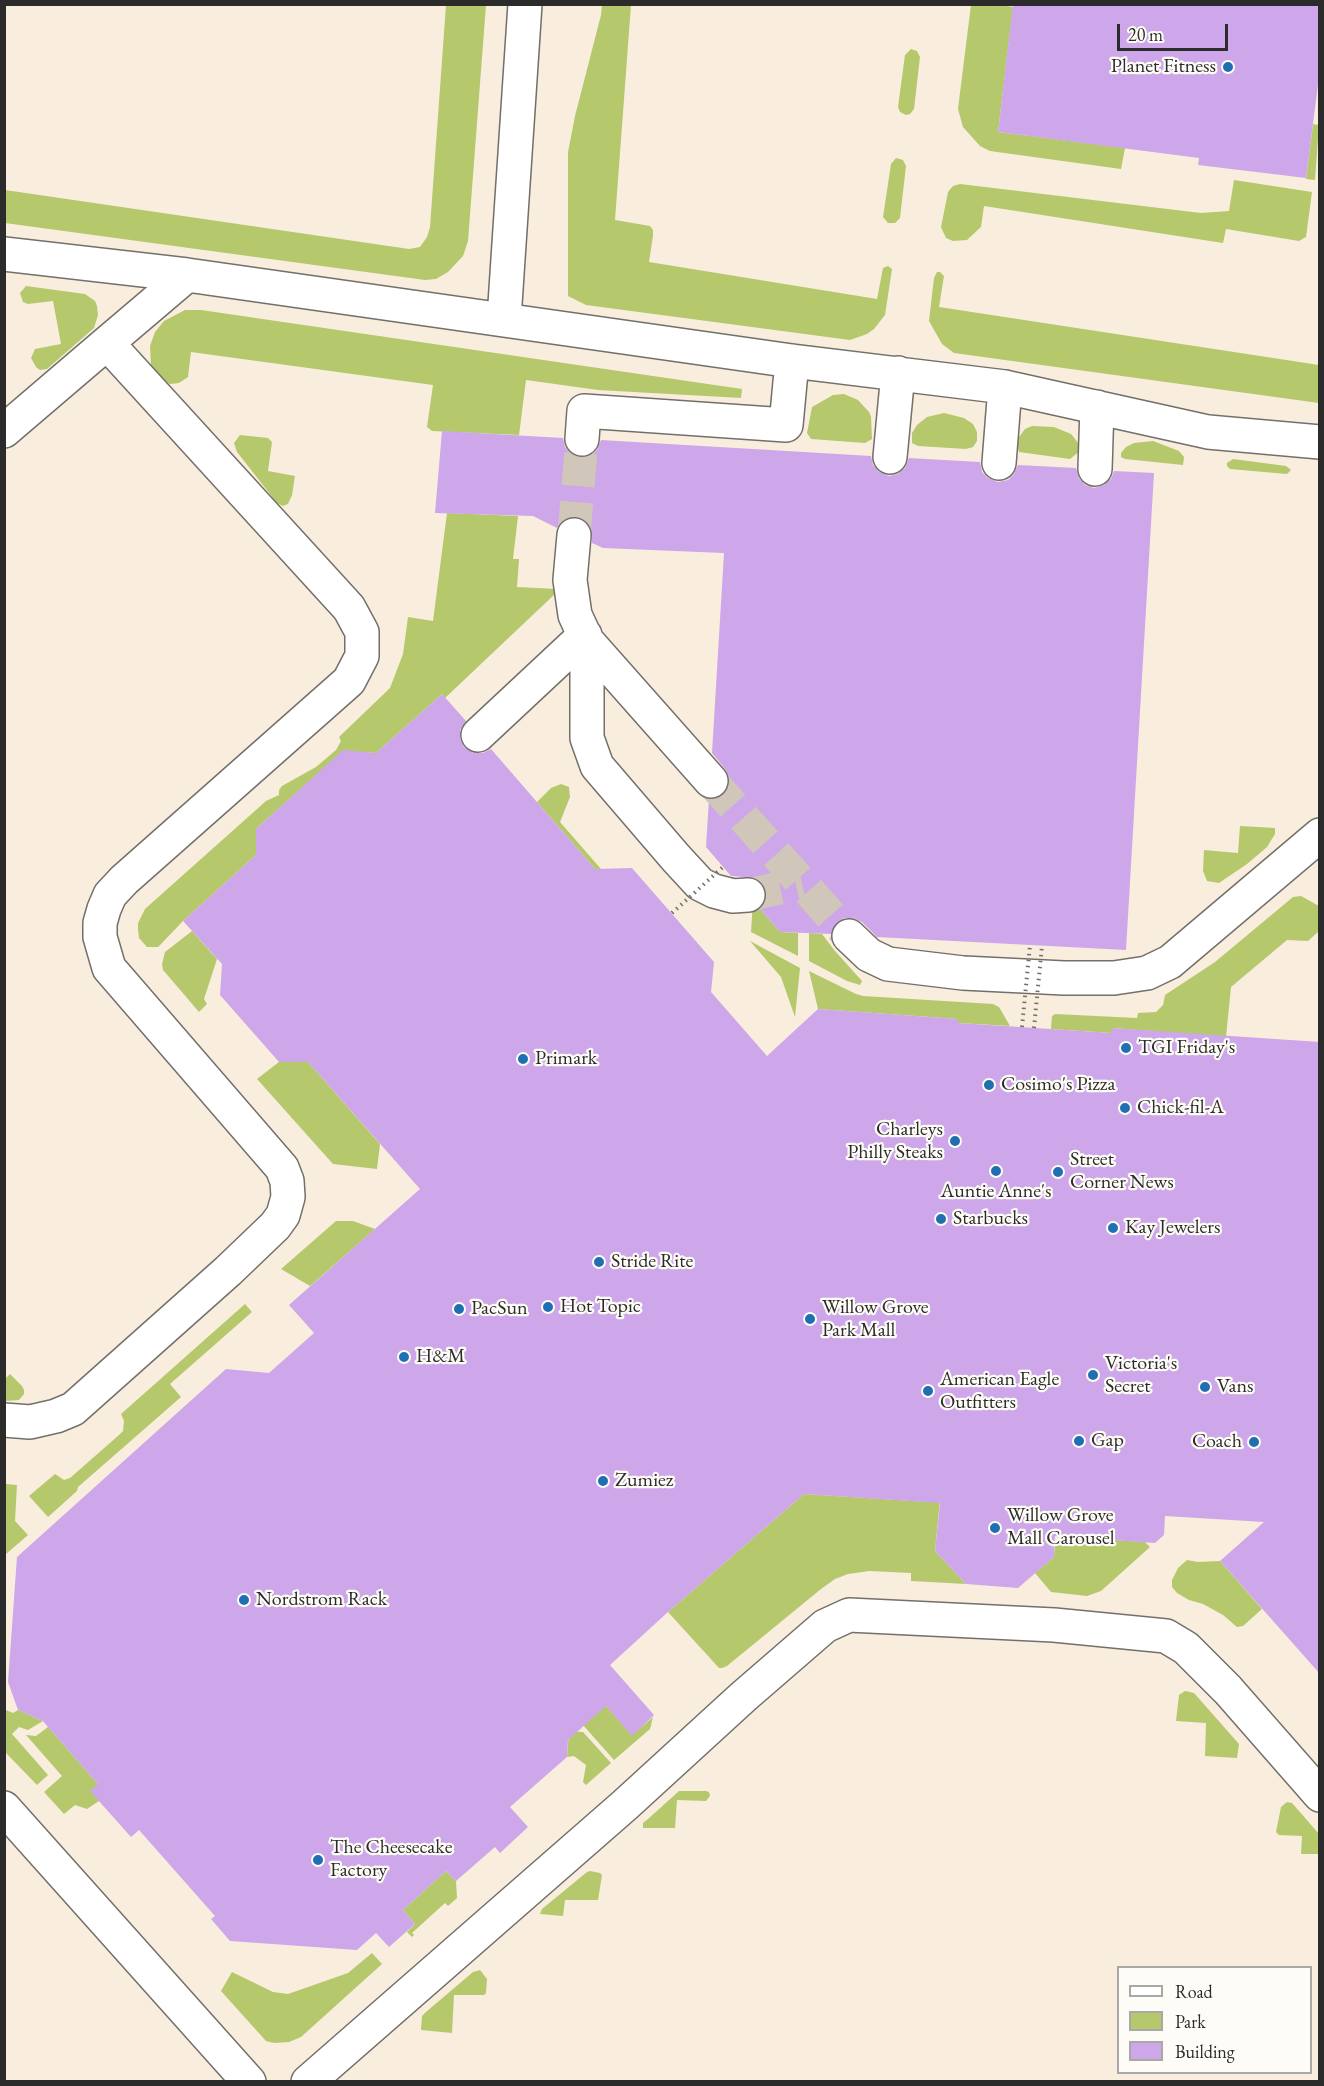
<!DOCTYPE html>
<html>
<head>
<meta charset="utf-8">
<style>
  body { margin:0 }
  #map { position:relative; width:1324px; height:2086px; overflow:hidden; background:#f9edde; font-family:"EB Garamond",serif }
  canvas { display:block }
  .frame { position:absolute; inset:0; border:6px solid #2b2b2b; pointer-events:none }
  .legend { position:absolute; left:1117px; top:1966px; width:195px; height:108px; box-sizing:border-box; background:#fdfcf7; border:2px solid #a9a8a5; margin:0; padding:8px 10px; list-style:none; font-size:18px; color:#2b2b2b }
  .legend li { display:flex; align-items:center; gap:12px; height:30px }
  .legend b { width:30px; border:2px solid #a9a8a5 }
  .scale { position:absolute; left:1117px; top:24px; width:111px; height:27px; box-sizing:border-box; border:3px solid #2b2b2b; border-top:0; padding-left:8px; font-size:18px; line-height:21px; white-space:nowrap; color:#2b2b2b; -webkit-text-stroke:4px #fdfcf7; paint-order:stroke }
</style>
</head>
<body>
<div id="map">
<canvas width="1324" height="2086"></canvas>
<div class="frame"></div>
<ul class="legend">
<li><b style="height:8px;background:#fff"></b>Road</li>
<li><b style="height:16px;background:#b5c86c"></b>Park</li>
<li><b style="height:16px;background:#cda7e9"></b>Building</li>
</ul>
<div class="scale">20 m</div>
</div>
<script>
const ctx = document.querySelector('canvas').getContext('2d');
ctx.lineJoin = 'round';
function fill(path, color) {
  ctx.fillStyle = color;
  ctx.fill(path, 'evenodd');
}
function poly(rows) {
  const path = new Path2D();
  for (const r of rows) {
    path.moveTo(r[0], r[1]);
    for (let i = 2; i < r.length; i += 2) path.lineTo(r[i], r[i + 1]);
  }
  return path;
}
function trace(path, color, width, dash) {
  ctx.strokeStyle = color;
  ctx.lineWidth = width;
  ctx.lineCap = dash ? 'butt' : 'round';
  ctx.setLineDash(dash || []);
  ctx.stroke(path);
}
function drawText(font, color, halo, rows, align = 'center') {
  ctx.font = font + ' "EB Garamond",serif';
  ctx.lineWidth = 4.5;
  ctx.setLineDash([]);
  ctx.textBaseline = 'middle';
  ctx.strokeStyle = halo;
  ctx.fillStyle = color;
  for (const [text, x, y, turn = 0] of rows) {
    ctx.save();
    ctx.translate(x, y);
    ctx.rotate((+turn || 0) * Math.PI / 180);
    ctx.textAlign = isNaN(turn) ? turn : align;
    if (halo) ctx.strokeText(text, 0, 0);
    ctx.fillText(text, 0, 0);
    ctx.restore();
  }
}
const green = poly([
  [994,4,1013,7,998,132,1125,148,1121,169,990,151,980,146,963,127,958,109,971,5],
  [446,5,486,5,468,241,463,256,448,272,436,279,425,280,5,223,5,190,409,249,420,247,427,237,430,227],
  [602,5,631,5,615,220,650,226,653,230,653,236,649,262,877,299,883,268,888,266,892,269,885,315,874,329,867,334,850,340,586,305,568,296,568,152,575,116,601,15],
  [911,49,917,51,920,57,914,109,910,114,906,115,900,112,898,107,905,55],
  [1313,124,1319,125,1315,180,1306,179],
  [896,158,903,160,906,166,900,218,895,223,888,223,883,217,891,164],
  [1234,180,1312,192,1306,237,1299,241,1226,229,1223,243,984,206,981,227,967,240,953,241,946,238,941,227,948,192,953,186,960,184,1201,213,1229,211],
  [937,272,940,272,944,276,939,307,1319,365,1319,403,954,353,942,344,929,321,934,278],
  [26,286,85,294,95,301,97,306,98,315,94,328,47,369,40,370,36,367,31,358,35,349,61,344,53,301,28,304,23,302,20,293],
  [185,310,201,310,742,389,741,398,598,390,526,380,519,435,432,431,427,427,433,385,191,352,188,377,179,383,170,384,159,378,151,366,150,346,155,332,164,321],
  [844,394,858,400,869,412,871,417,872,439,865,443,811,439,807,433,812,407,833,395],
  [944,413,964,418,973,424,977,432,977,441,973,447,966,449,918,446,912,443,912,433,917,425,927,417],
  [1032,426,1054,427,1071,434,1079,444,1080,451,1070,459,1019,452,1016,441,1025,429],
  [240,435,268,438,272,442,268,471,295,476,292,495,288,504,283,506,277,503,237,452,234,443],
  [1153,441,1179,451,1184,457,1183,465,1125,459,1121,457,1121,453,1126,447,1134,443],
  [1233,459,1286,466,1291,470,1287,474,1230,469,1227,466,1227,463],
  [447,513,518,516,513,559,519,559,517,587,557,589,556,593,445,698,442,694,376,753,343,751,257,828,256,855,183,921,161,944,158,947,147,947,139,938,138,929,138,923,145,909,266,801,279,795,279,790,282,786,316,767,336,750,341,741,339,737,390,688,403,654,408,617,433,621],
  [561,784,569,787,570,797,560,822,601,869,595,869,537,802,551,788],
  [1240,826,1275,828,1275,834,1267,847,1247,864,1219,883,1207,881,1203,871,1204,850,1238,853],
  [1301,896,1319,906,1319,931,1308,941,1287,940,1231,987,1226,1037,1113,1028,1112,1033,1051,1029,1052,1016,1055,1014,1137,1018,1138,1013,1156,1012,1163,1005,1165,995,1215,962,1293,897],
  [753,901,780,932,798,933,798,956,751,932],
  [192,931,217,959,204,999,207,1004,199,1012,163,970,162,964,165,952],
  [809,933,822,934,835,951,862,981,860,985,847,981,809,961],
  [750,941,800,968,795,1017,781,977],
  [809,971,856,994,863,996,993,1004,999,1007,1010,1026,958,1023,958,1019,818,1009],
  [279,1062,308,1062,380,1144,377,1169,333,1164,257,1079],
  [336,1221,353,1221,375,1229,310,1286,281,1269],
  [245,1304,252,1312,170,1384,181,1397,78,1487,77,1491,48,1517,29,1496,55,1474,64,1480,70,1478,119,1435,123,1431,124,1421,121,1414],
  [10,1374,22,1386,24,1390,24,1394,19,1400,5,1401,5,1379],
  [5,1484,17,1485,15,1521,28,1535,5,1555],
  [941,1490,935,1551,966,1584,911,1581,911,1573,869,1571,848,1574,835,1579,821,1589,727,1666,722,1668,719,1668,668,1612,804,1494,929,1502],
  [1065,1534,1083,1538,1145,1542,1150,1547,1101,1591,1087,1596,1051,1592,1035,1573,1054,1557,1055,1544],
  [1187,1560,1198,1562,1220,1561,1262,1609,1243,1626,1237,1627,1223,1615,1203,1604,1189,1600,1177,1593,1172,1587,1172,1580,1178,1568],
  [1185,1691,1194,1693,1239,1744,1237,1758,1205,1756,1206,1723,1176,1721,1179,1695],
  [606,1706,632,1735,653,1717,650,1729,614,1760,575,1716],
  [6,1710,13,1713,18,1710,43,1721,28,1730,19,1727,12,1734,48,1775,37,1785,5,1752],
  [48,1727,98,1784,99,1801,87,1809,75,1805,64,1814,44,1792,62,1776,26,1735,36,1736],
  [569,1731,583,1732,611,1763,586,1785,583,1782,586,1765,574,1756,567,1757],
  [679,1791,706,1791,709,1792,710,1796,706,1801,677,1800,675,1828,643,1828,643,1823,648,1819],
  [1287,1802,1292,1803,1319,1834,1319,1854,1301,1854,1302,1836,1279,1835,1276,1832,1281,1807],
  [446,1871,456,1881,457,1898,448,1906,445,1903,412,1933,414,1935,412,1937,407,1932,415,1924,403,1910],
  [590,1871,600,1873,602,1875,598,1900,565,1900,563,1916,540,1914,542,1909,587,1872],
  [372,1953,382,1964,301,2037,289,2042,274,2043,266,2041,221,1991,232,1972,273,1992,288,1994,348,1973],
  [480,1970,487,1979,486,1993,484,1995,454,1995,452,2033,421,2030,422,2016,426,2012,473,1972]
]);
const building = poly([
  [1013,4,1320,4,1320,69,1306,178,1198,165,1199,158,998,132],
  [442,431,563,438,565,447,571,454,581,458,591,456,597,450,601,440,871,456,873,465,879,472,889,476,898,474,905,468,909,458,980,462,982,472,988,478,998,482,1008,480,1014,474,1018,465,1076,468,1079,478,1085,485,1094,488,1104,485,1111,479,1114,471,1154,473,1126,950,877,937,862,922,853,918,844,918,836,923,831,934,780,932,760,909,765,903,767,894,763,884,756,878,731,876,706,847,709,799,715,799,723,795,729,786,729,778,725,769,712,753,724,553,603,548,592,543,591,527,585,520,576,516,566,518,557,528,533,516,435,513],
  [442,694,466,721,460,730,460,739,464,747,473,753,483,753,491,749,595,869,632,868,714,962,711,992,767,1056,818,1009,958,1019,958,1023,1112,1033,1112,1028,1320,1042,1320,1674,1220,1561,1264,1522,1165,1516,1164,1535,1155,1543,1055,1536,1054,1557,1018,1588,966,1584,935,1551,940,1503,804,1494,668,1612,610,1665,654,1715,632,1736,606,1706,568,1740,567,1757,510,1807,528,1827,500,1853,495,1847,456,1881,446,1871,403,1910,415,1924,389,1947,376,1933,357,1950,230,1941,211,1919,215,1916,139,1830,131,1837,90,1791,98,1784,48,1727,43,1721,18,1710,8,1682,17,1557,226,1369,269,1373,314,1333,289,1305,420,1189,308,1062,279,1062,220,995,222,964,183,921,256,855,256,829,343,750,376,753]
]);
const minorTunnel = poly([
  [574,535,582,439],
  [711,781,849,936],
  [748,895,802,883]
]);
const minor = poly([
  [4,254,187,275,792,361,1005,387,1208,432,1320,442],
  [504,319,525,4],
  [4,431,107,343],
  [582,439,584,411,786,425,792,361],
  [890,457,898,373],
  [999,463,1005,387],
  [1095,469,1097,407],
  [574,535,570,580,575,615,587,641,711,781],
  [587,641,587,738,597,766,676,858,700,884,714,891,733,896,748,895],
  [478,735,585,635],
  [849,936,869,955,888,964,963,973,1064,978,1114,978,1147,973,1170,962,1320,835],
  [4,1420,30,1422,56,1416,73,1409,228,1271,275,1226,283,1215,288,1197,287,1181,282,1168,109,968,100,937,100,923,104,909,110,895,124,880,349,681,362,656,362,632,349,608,107,343,187,275],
  [4,1808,249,2082],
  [308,2082,625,1805,743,1697,825,1626,849,1615,1054,1625,1166,1636,1186,1648,1228,1690,1320,1795]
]);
const pathBridge = poly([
  [672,913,723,867],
  [1022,1027,1030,945],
  [1034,1028,1042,946]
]);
const markers = [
  [1228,67,6,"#1f6fb2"],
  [1126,1048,6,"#1f6fb2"],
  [523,1059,6,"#1f6fb2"],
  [989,1085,6,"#1f6fb2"],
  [1125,1108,6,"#1f6fb2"],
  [955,1141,6,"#1f6fb2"],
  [996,1171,6,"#1f6fb2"],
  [1058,1172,6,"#1f6fb2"],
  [941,1219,6,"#1f6fb2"],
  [1113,1228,6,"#1f6fb2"],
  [599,1262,6,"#1f6fb2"],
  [548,1307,6,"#1f6fb2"],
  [459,1309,6,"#1f6fb2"],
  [810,1319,6,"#1f6fb2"],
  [404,1357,6,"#1f6fb2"],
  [1093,1375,6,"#1f6fb2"],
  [1205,1387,6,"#1f6fb2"],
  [928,1391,6,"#1f6fb2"],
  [1079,1441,6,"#1f6fb2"],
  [1254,1442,6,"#1f6fb2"],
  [603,1481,6,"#1f6fb2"],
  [995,1528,6,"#1f6fb2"],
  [244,1600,6,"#1f6fb2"],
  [318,1860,6,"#1f6fb2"]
];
const poiNames = [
  ["Planet Fitness",1216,67,"right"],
  ["TGI Friday's",1138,1048],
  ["Primark",535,1059],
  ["Cosimo's Pizza",1001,1085],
  ["Chick-fil-A",1137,1108],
  ["Charleys",943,1130,"right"],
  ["Philly Steaks",943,1153,"right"],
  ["Street",1070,1160],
  ["Corner News",1070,1183],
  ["Auntie Anne's",996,1192,"center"],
  ["Starbucks",953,1219],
  ["Kay Jewelers",1125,1228],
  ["Stride Rite",611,1262],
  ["Hot Topic",560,1307],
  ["Willow Grove",822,1308],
  ["Park Mall",822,1331],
  ["PacSun",471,1309],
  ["H&M",416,1357],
  ["Victoria's",1105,1364],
  ["Secret",1105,1387],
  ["American Eagle",940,1380],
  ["Outfitters",940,1403],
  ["Vans",1217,1387],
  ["Gap",1091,1441],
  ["Coach",1242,1442,"right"],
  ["Zumiez",615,1481],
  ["Willow Grove",1007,1516],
  ["Mall Carousel",1007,1539],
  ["Nordstrom Rack",256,1600],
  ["The Cheesecake",330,1848],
  ["Factory",330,1871]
];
fill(green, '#b5c86c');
fill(building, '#cda7e9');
trace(minorTunnel, '#d0c6ba', 33, [33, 16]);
trace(minor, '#736f6a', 36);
trace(minor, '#fff', 33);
trace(pathBridge, '#736f6a', 4, [1.5, 4.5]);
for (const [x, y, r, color] of markers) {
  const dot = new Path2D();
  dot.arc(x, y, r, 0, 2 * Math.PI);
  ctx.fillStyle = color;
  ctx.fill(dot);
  trace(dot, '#fdfcf7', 2);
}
drawText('20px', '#2b2b2b', '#fdfcf7', poiNames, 'left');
</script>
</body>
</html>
